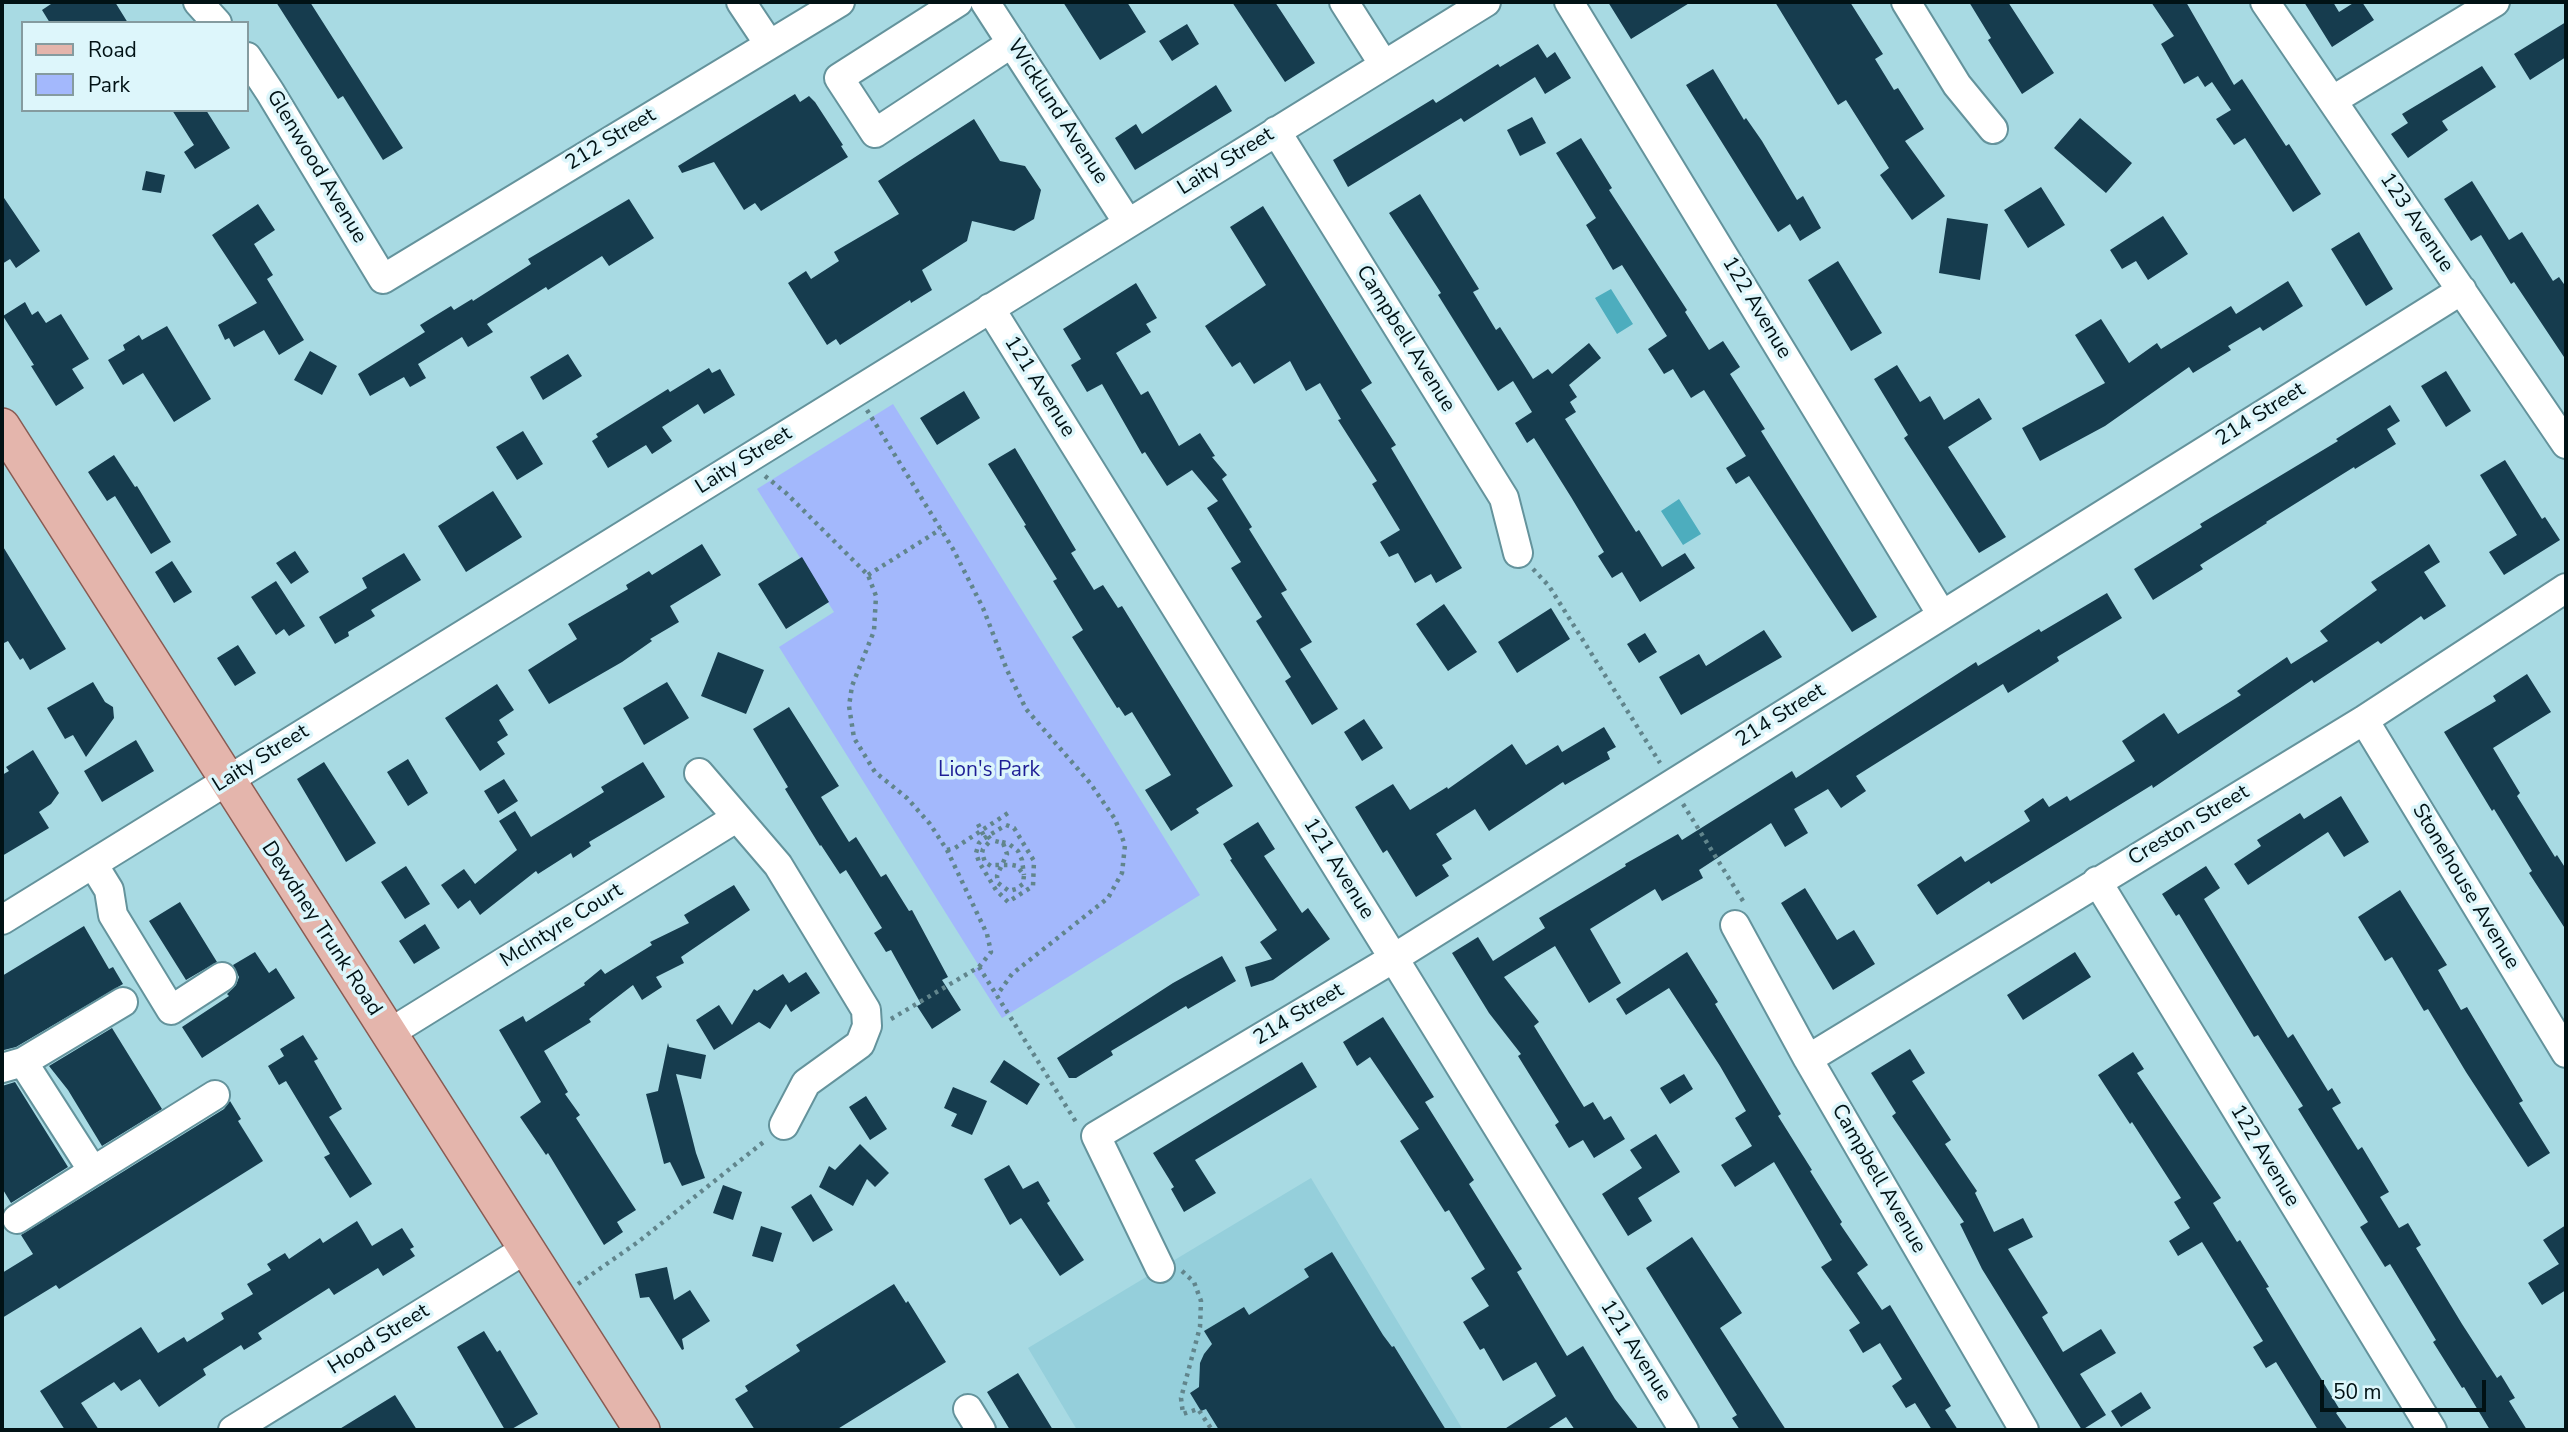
<!DOCTYPE html>
<html>
<head>
<meta charset="utf-8">
<style>
  body { margin:0 }
  #map { position:relative; width:2568px; height:1432px; overflow:hidden; background:#a8dae3; font-family:"Nunito Sans",sans-serif }
  canvas { display:block }
  .frame { position:absolute; inset:0; border:4px solid #011215; pointer-events:none }
  .legend { position:absolute; left:21px; top:21px; width:228px; height:91px; box-sizing:border-box; background:#ddf6fb; border:2px solid #859b9f; margin:0; padding:9px 12px; list-style:none; font-size:21px; color:#011215 }
  .legend li { display:flex; align-items:center; gap:14px; height:35px }
  .legend b { width:35px; border:2px solid #859b9f }
  .scale { position:absolute; left:2320px; top:1380px; width:166px; height:32px; box-sizing:border-box; border:4px solid #011215; border-top:0; padding-left:9px; font-size:21px; line-height:24px; white-space:nowrap; color:#011215; -webkit-text-stroke:5px #ddf6fb; paint-order:stroke }
</style>
</head>
<body>
<div id="map">
<canvas width="2568" height="1432"></canvas>
<div class="frame"></div>
<ul class="legend">
<li><b style="height:9px;background:#e4b5ac"></b>Road</li>
<li><b style="height:19px;background:#a3b8fc"></b>Park</li>
</ul>
<div class="scale">50 m</div>
</div>
<script>
const ctx = document.querySelector('canvas').getContext('2d');
ctx.lineJoin = 'round';
function fill(path, color) {
  ctx.fillStyle = color;
  ctx.fill(path, 'evenodd');
}
function poly(rows) {
  const path = new Path2D();
  for (const r of rows) {
    path.moveTo(r[0], r[1]);
    for (let i = 2; i < r.length; i += 2) path.lineTo(r[i], r[i + 1]);
  }
  return path;
}
function trace(path, color, width, dash) {
  ctx.strokeStyle = color;
  ctx.lineWidth = width;
  ctx.lineCap = dash ? 'butt' : 'round';
  ctx.setLineDash(dash || []);
  ctx.stroke(path);
}
function drawText(font, color, halo, rows, align = 'center') {
  ctx.font = font + ' "Nunito Sans",sans-serif';
  ctx.lineWidth = 7;
  ctx.setLineDash([]);
  ctx.textBaseline = 'middle';
  ctx.strokeStyle = halo;
  ctx.fillStyle = color;
  for (const [text, x, y, turn = 0] of rows) {
    ctx.save();
    ctx.translate(x, y);
    ctx.rotate((+turn || 0) * Math.PI / 180);
    ctx.textAlign = isNaN(turn) ? turn : align;
    if (halo) ctx.strokeText(text, 0, 0);
    ctx.fillText(text, 0, 0);
    ctx.restore();
  }
}
const built = poly([
  [1311,1178,1463,1430,1077,1430,1028,1348]
]);
const green = poly([
  [893,404,1200,895,1002,1018,972,971,979,966,779,647,834,612,757,489]
]);
const water = poly([
  [1611,289,1633,324,1617,334,1595,298],
  [1679,499,1701,534,1683,545,1661,511]
]);
const building = poly([
  [54,2,115,2,128,23,50,23,42,10],
  [276,2,310,2,403,148,383,160,343,96,338,99],
  [1063,2,1127,2,1146,32,1100,60],
  [1232,2,1275,2,1315,63,1285,82],
  [1608,2,1691,2,1631,39],
  [1775,2,1850,2,1883,54,1875,59,1894,90,1898,88,1924,129,1905,141,1945,196,1912,220,1880,175,1889,168,1846,100,1838,105],
  [1969,2,2008,2,2054,73,2022,94,1988,40,1991,38],
  [2151,2,2186,2,2234,85,2242,79,2286,146,2289,144,2321,194,2293,212,2245,138,2234,145,2216,119,2231,110,2212,82,2205,87,2198,76,2184,84,2161,44,2174,36],
  [2304,2,2333,2,2339,12,2355,2,2362,2,2374,20,2332,47],
  [2566,22,2566,57,2530,80,2514,54],
  [1187,24,1199,44,1172,61,1159,41],
  [1538,44,1547,58,1555,52,1571,78,1545,94,1535,77,1464,122,1461,118,1348,187,1333,160,1433,99,1436,103,1498,64,1500,67],
  [2482,66,2496,87,2442,121,2448,130,2408,158,2391,134,2408,123,2402,114],
  [1713,69,1744,120,1746,118,1762,141,1797,200,1803,196,1821,228,1800,241,1790,224,1778,232,1686,85],
  [1216,85,1232,111,1135,170,1115,138,1136,124,1142,134],
  [795,94,800,102,809,96,815,102,843,145,841,146,848,157,761,211,755,203,744,210,714,162,682,173,678,166],
  [172,110,206,110,230,148,195,169,184,152,194,145],
  [1532,117,1546,143,1520,156,1507,130],
  [2080,118,2132,163,2106,193,2054,148],
  [974,119,1000,161,1025,166,1041,190,1034,219,1014,231,972,221,967,241,922,270,932,290,911,303,910,300,840,345,836,339,827,345,788,283,806,271,811,279,839,261,834,252,899,214,878,181],
  [1581,138,1612,188,1609,190,1687,310,1685,312,1709,350,1723,341,1740,367,1730,374,1765,429,1761,431,1877,617,1852,632,1749,476,1736,484,1726,468,1746,456,1704,390,1691,398,1673,369,1664,374,1648,349,1667,336,1622,265,1613,270,1586,225,1596,218,1556,153],
  [146,171,165,175,161,193,142,190],
  [2472,181,2509,240,2522,232,2553,281,2559,277,2566,287,2566,360,2514,282,2511,284,2481,235,2471,241,2444,199],
  [2041,187,2065,225,2028,248,2004,210],
  [1420,194,1479,289,1473,292,1496,330,1500,327,1533,379,1548,369,1552,374,1589,343,1601,358,1569,385,1577,397,1570,402,1576,412,1565,419,1636,532,1639,530,1662,567,1685,553,1695,568,1640,602,1622,572,1612,578,1598,556,1604,552,1571,497,1534,438,1527,443,1515,423,1532,412,1513,381,1498,391,1438,295,1441,293,1389,213],
  [2,195,40,251,16,268,10,259,2,264],
  [629,199,654,238,609,266,602,256,548,290,546,287,487,324,493,332,468,347,462,337,418,364,426,378,410,387,404,377,370,396,358,374,425,332,420,325,451,306,454,310,472,299,473,301,531,264,528,259],
  [258,204,275,230,254,244,273,275,267,279,304,340,279,355,264,330,234,347,229,338,225,340,218,325,257,303,212,235],
  [1263,206,1372,383,1361,390,1396,445,1391,448,1462,568,1436,583,1431,574,1415,583,1398,553,1389,557,1380,542,1400,530,1372,484,1377,481,1338,420,1341,419,1320,383,1306,391,1290,361,1254,384,1240,362,1232,367,1205,326,1266,285,1230,227],
  [2163,216,2188,254,2148,280,2136,261,2122,269,2110,250],
  [1947,218,1988,224,1980,280,1939,273],
  [2359,232,2393,289,2366,306,2331,249],
  [1838,261,1882,333,1851,351,1808,280],
  [2288,281,2303,306,2263,331,2260,327,2228,346,2231,350,2193,373,2189,367,2105,426,2040,461,2022,428,2105,383,2075,335,2101,319,2129,363,2157,343,2161,349,2231,306,2236,314],
  [1136,283,1157,318,1146,324,1151,332,1116,353,1141,395,1148,391,1179,446,1200,433,1215,456,1212,457,1227,475,1222,479,1252,527,1249,529,1287,590,1281,593,1312,642,1300,649,1338,709,1312,725,1285,681,1291,677,1256,621,1262,617,1231,568,1241,562,1207,508,1218,501,1192,470,1167,486,1145,452,1142,454,1102,384,1087,392,1071,365,1081,359,1063,329],
  [25,302,32,315,38,311,46,323,61,314,89,359,72,369,84,388,56,406,31,366,34,365,3,316],
  [167,326,211,399,174,422,143,373,123,385,108,360,125,350,123,345,139,335,142,340],
  [310,351,337,366,322,395,294,380],
  [568,354,582,376,543,400,530,377],
  [1897,365,1920,402,1930,396,1944,420,1979,398,1992,419,1948,447,2006,537,1979,553,1904,438,1908,435,1874,379],
  [709,368,712,373,720,369,735,395,704,414,698,404,662,427,672,441,652,454,646,445,608,468,592,441,598,437,596,434,668,389,670,392],
  [2446,371,2471,411,2446,427,2421,386],
  [964,391,980,418,937,445,920,418],
  [2390,405,2400,421,2387,429,2396,444,2355,469,2354,467,2266,522,2267,523,2200,565,2203,569,2153,600,2134,569,2202,527,2200,524,2338,441,2336,439],
  [523,431,543,464,517,480,496,447],
  [1015,448,1076,550,1071,553,1094,590,1103,585,1118,608,1122,606,1233,786,1196,809,1199,813,1171,831,1145,790,1171,775,1132,712,1125,716,1119,707,1117,708,1072,637,1083,630,1053,581,1057,579,1024,526,1026,525,988,464],
  [114,455,135,487,137,486,171,542,151,554,115,496,107,501,88,472],
  [2505,460,2542,519,2545,517,2560,540,2504,575,2489,552,2517,535,2480,475],
  [493,491,522,537,466,572,438,526],
  [702,544,721,575,670,606,679,622,650,639,652,641,622,662,549,704,528,670,577,639,568,624,628,589,626,585,649,571,652,575],
  [2429,544,2440,562,2424,572,2446,606,2424,620,2421,616,2381,644,2378,641,2314,683,2312,680,2153,788,2152,785,1991,884,1989,881,1937,915,1917,885,1961,856,1965,862,2030,821,2024,811,2043,798,2049,807,2067,796,2070,801,2135,761,2122,741,2164,713,2178,734,2241,695,2237,691,2287,657,2291,664,2328,641,2320,631,2377,590,2371,582],
  [2,545,66,649,30,670,23,658,20,660,8,641,2,644],
  [295,551,309,572,291,584,276,563],
  [404,553,421,580,371,610,375,616,348,632,349,636,335,644,319,617,367,588,362,578],
  [802,557,829,602,786,629,758,584],
  [172,561,192,592,174,603,155,572],
  [276,581,305,626,289,636,284,629,276,635,251,597],
  [2107,593,2122,618,2057,657,2059,661,2008,693,2003,684,1856,776,1866,791,1841,808,1828,789,1794,809,1808,833,1785,847,1771,823,1699,870,1703,878,1662,901,1655,889,1590,929,1621,983,1589,1003,1555,946,1504,977,1539,1022,1534,1026,1584,1107,1593,1102,1604,1120,1611,1116,1625,1139,1594,1158,1583,1140,1569,1148,1555,1125,1559,1122,1518,1056,1521,1054,1489,1013,1452,953,1478,937,1493,961,1545,928,1539,918,1626,866,1625,864,1678,834,1682,840,1792,771,1796,778,1976,662,1978,666,2039,629,2041,632],
  [1444,604,1477,652,1448,671,1416,624],
  [1551,608,1570,639,1517,673,1498,642],
  [1764,630,1782,657,1681,715,1659,677,1699,654,1706,666],
  [1645,633,1657,652,1639,663,1627,644],
  [238,645,256,673,235,686,217,658],
  [718,652,764,670,746,714,701,696],
  [2527,674,2551,712,2493,748,2520,793,2517,796,2555,857,2557,855,2566,869,2566,930,2529,873,2532,871,2494,809,2492,811,2444,732,2496,701,2493,696],
  [93,682,105,702,113,707,114,718,86,757,73,735,65,739,47,708],
  [667,682,689,718,644,745,623,708],
  [497,684,514,710,499,720,508,735,497,742,505,754,480,771,445,718],
  [789,707,839,786,821,797,849,842,856,837,881,877,886,874,909,911,912,910,948,977,942,980,961,1010,932,1029,917,1006,921,1004,891,950,886,952,874,933,882,928,846,870,840,874,821,845,820,846,785,789,788,787,753,729],
  [1364,719,1383,748,1362,761,1344,732],
  [1604,727,1616,747,1607,752,1610,759,1565,785,1563,782,1489,831,1475,809,1436,834,1452,859,1442,865,1449,876,1416,897,1387,850,1383,853,1355,807,1393,784,1410,810,1447,787,1448,789,1512,744,1526,765,1558,745,1562,752],
  [136,740,154,771,102,802,84,771],
  [33,750,59,793,51,804,39,812,49,828,2,856,2,775,9,771,6,767],
  [408,759,428,793,408,806,387,772],
  [324,762,376,843,346,862,297,779],
  [643,762,665,797,589,842,591,846,573,858,571,853,538,874,536,871,480,915,470,900,458,909,441,885,464,869,475,884,517,850,499,821,515,811,531,837,604,792,601,787],
  [504,779,518,801,498,814,484,791],
  [2341,796,2369,842,2344,857,2328,832,2248,885,2234,864,2261,846,2257,840,2300,813,2304,819],
  [1258,822,1275,849,1264,856,1302,913,1308,908,1330,939,1273,980,1251,987,1245,967,1272,959,1260,942,1277,930,1230,860,1232,859,1223,844],
  [406,866,430,904,405,919,381,882],
  [2206,866,2220,888,2204,899,2288,1038,2293,1034,2328,1091,2332,1088,2341,1103,2332,1108,2358,1150,2362,1147,2389,1192,2380,1197,2399,1228,2408,1223,2421,1245,2416,1248,2462,1324,2497,1378,2501,1375,2515,1398,2509,1401,2527,1430,2490,1430,2464,1387,2462,1388,2433,1342,2436,1340,2390,1264,2385,1267,2360,1227,2368,1222,2298,1109,2303,1106,2258,1035,2254,1037,2179,914,2176,916,2162,894],
  [734,885,750,910,681,957,684,963,656,977,662,987,642,1000,633,985,589,1019,591,1022,544,1051,568,1092,565,1094,580,1115,576,1118,636,1210,617,1222,623,1232,604,1245,548,1153,546,1155,520,1117,541,1102,499,1030,523,1016,526,1022,585,985,584,983,601,969,605,974,652,945,650,942,689,923,684,915],
  [1805,888,1837,940,1854,930,1875,964,1833,990,1781,903],
  [2400,890,2447,965,2438,970,2461,1010,2467,1007,2523,1101,2519,1103,2550,1153,2528,1167,2466,1072,2428,1009,2424,1011,2392,957,2385,961,2358,917],
  [180,902,217,962,186,980,149,921],
  [425,924,440,948,414,964,399,941],
  [84,926,109,969,113,967,123,984,16,1047,4,1050,2,1046,2,976],
  [255,952,269,973,276,968,295,998,202,1058,182,1027,229,996,227,994,236,985,239,977,233,965],
  [1687,952,1718,1002,1715,1004,1781,1114,1778,1116,1812,1170,1810,1171,1842,1222,1840,1224,1868,1265,1857,1273,1882,1310,1890,1305,1951,1406,1945,1410,1958,1430,1932,1430,1915,1403,1906,1408,1892,1386,1902,1379,1880,1343,1863,1353,1849,1330,1860,1323,1821,1267,1832,1260,1774,1162,1735,1187,1721,1165,1752,1146,1735,1118,1746,1111,1720,1066,1669,988,1626,1015,1616,999],
  [2075,952,2091,977,2023,1020,2007,995],
  [1222,956,1236,981,1188,1009,1186,1006,1111,1051,1113,1055,1076,1078,1069,1078,1057,1058,1173,983],
  [806,972,820,993,791,1012,786,1004,770,1029,759,1022,714,1050,696,1020,719,1005,732,1025,754,989,757,991,783,974,789,983],
  [1383,1017,1434,1097,1425,1102,1474,1180,1469,1184,1522,1269,1517,1272,1567,1356,1583,1346,1615,1399,1639,1430,1575,1430,1566,1417,1546,1430,1503,1430,1556,1396,1536,1362,1503,1381,1484,1348,1480,1350,1463,1322,1489,1306,1471,1278,1485,1269,1449,1210,1445,1212,1400,1141,1419,1129,1370,1057,1357,1066,1343,1042],
  [112,1028,162,1109,102,1146,68,1090,49,1066],
  [303,1035,318,1059,314,1061,342,1109,329,1117,372,1184,350,1198,324,1157,330,1154,286,1081,279,1085,268,1066,284,1056,280,1049],
  [668,1043,669,1047,706,1055,701,1079,676,1074,696,1153,705,1178,682,1186,670,1162,664,1164,646,1094,658,1091],
  [1910,1049,1925,1073,1912,1081,1951,1140,1945,1144,1977,1191,1975,1193,1994,1232,2023,1218,2033,1237,2008,1249,2048,1313,2042,1317,2063,1352,2101,1329,2116,1353,2080,1374,2106,1415,2082,1430,1982,1269,1960,1224,1964,1222,1892,1116,1896,1113,1871,1073],
  [2133,1052,2144,1069,2137,1073,2221,1198,2213,1203,2237,1242,2240,1240,2269,1287,2266,1288,2340,1410,2336,1413,2348,1430,2318,1430,2276,1362,2266,1368,2253,1347,2263,1341,2202,1242,2178,1256,2169,1241,2190,1228,2174,1202,2181,1198,2132,1122,2130,1124,2098,1075],
  [1004,1060,1040,1084,1027,1105,990,1082],
  [1302,1062,1317,1087,1195,1160,1216,1193,1184,1212,1171,1189,1174,1187,1153,1153],
  [1684,1074,1693,1089,1670,1104,1660,1088],
  [15,1082,68,1167,11,1203,2,1188,2,1086],
  [953,1087,987,1101,972,1135,951,1126,957,1114,944,1108],
  [866,1096,887,1129,870,1140,849,1107],
  [230,1101,241,1119,238,1121,263,1161,59,1289,56,1285,2,1318,2,1273,33,1254,21,1235,224,1109],
  [1656,1134,1680,1172,1638,1198,1652,1221,1628,1236,1602,1194,1642,1168,1630,1150],
  [860,1144,889,1173,875,1187,867,1179,853,1206,819,1187,829,1166,835,1170],
  [1009,1165,1023,1189,1038,1181,1050,1201,1047,1203,1084,1260,1060,1276,1021,1218,1010,1225,984,1179],
  [723,1185,742,1192,733,1220,713,1213],
  [811,1194,833,1230,813,1242,791,1207],
  [357,1221,372,1246,402,1228,414,1247,410,1249,415,1256,383,1276,378,1268,334,1295,329,1288,258,1333,262,1339,244,1350,241,1345,203,1369,206,1375,159,1407,140,1379,121,1391,114,1382,81,1403,99,1430,65,1430,40,1391,141,1327,158,1353,184,1337,187,1342,224,1319,221,1313,253,1294,247,1284,271,1270,267,1264,285,1253,289,1259,320,1238,323,1243],
  [2566,1225,2566,1290,2542,1305,2528,1283,2559,1264,2543,1240],
  [761,1226,782,1233,773,1262,752,1256],
  [1692,1237,1742,1313,1720,1328,1786,1430,1740,1430,1732,1418,1737,1415,1646,1268],
  [1332,1252,1383,1335,1392,1347,1394,1346,1446,1430,1219,1430,1206,1409,1201,1411,1190,1393,1199,1387,1200,1363,1204,1354,1212,1344,1204,1331,1244,1307,1249,1315,1309,1277,1304,1269],
  [667,1267,674,1300,690,1290,710,1321,682,1339,684,1349,682,1350,649,1297,640,1298,635,1274],
  [894,1284,906,1303,908,1301,946,1362,836,1430,755,1430,735,1399,748,1391,745,1386,800,1351,796,1345],
  [484,1331,497,1352,500,1350,538,1414,510,1430,505,1430,457,1347],
  [1018,1373,1053,1430,1010,1430,987,1392],
  [2141,1392,2151,1408,2121,1427,2111,1411],
  [395,1395,417,1430,338,1430]
]);
const path = poly([
  [867,410,953,549,983,608,1007,670,1026,709,1090,783,1115,819,1125,845,1122,873,1108,898,1012,974,997,995],
  [765,476,786,493,868,575,876,596,874,631,852,686,849,706,854,738,875,772,907,798,930,824,947,850,987,934,991,952,979,967],
  [1533,569,1549,586,1660,763],
  [868,575,941,529],
  [1683,804,1743,901],
  [978,824,985,838],
  [1006,825,1014,828,1034,861,1033,886,1008,902,996,890,979,862,976,853,979,843,983,839,1006,825],
  [988,836,991,840,983,849,982,853,985,862,991,866,993,865,1012,865,1017,866,1024,875,1023,884,1016,889,1009,891,998,883,997,876,999,871,1002,865,1005,858,1007,854,1003,843,991,840],
  [1002,842,1009,844,1018,851,1022,860,1024,875],
  [947,850,955,848,1008,813],
  [891,1019,979,967,1076,1122],
  [1182,1271,1194,1282,1201,1301,1200,1327,1181,1398,1183,1414,1198,1409,1212,1430],
  [578,1284,638,1242,766,1140]
]);
const minor = poly([
  [198,2,217,23],
  [741,2,769,44],
  [958,2,839,78,875,133,1012,43],
  [985,2,1128,223],
  [1344,2,1384,65],
  [1569,2,1942,615],
  [1906,2,1957,85,1993,129],
  [2265,2,2566,444],
  [247,57,270,92,383,279,840,2],
  [2333,100,2495,2],
  [1276,131,1504,498,1518,553],
  [990,308,1401,970,1684,1430],
  [2364,720,2566,1053],
  [699,773,778,865,866,1010,867,1026,860,1044,806,1083,784,1125],
  [93,864,109,890,113,915,171,1010,222,977],
  [2097,881,2432,1430],
  [2,920,1486,2],
  [1735,925,1808,1059,2024,1430],
  [388,1034,736,818],
  [1808,1059,2364,720,2566,588],
  [2,1068,23,1062,123,1002],
  [93,1171,215,1095],
  [17,1219,93,1171,23,1062],
  [1160,1268,1096,1136,1394,958,2462,290],
  [968,1409,981,1430],
  [233,1430,526,1249]
]);
const major = poly([
  [2,426,642,1430]
]);
const streetNames = [
  ["Wicklund Avenue",1057,112,57],
  ["212 Street",611,140,-31],
  ["Laity Street",1226,162,-32],
  ["Glenwood Avenue",316,167,59],
  ["123 Avenue",2416,223,56],
  ["122 Avenue",1756,308,59],
  ["Campbell Avenue",1405,339,58],
  ["121 Avenue",1039,387,58],
  ["214 Street",2261,415,-32],
  ["Laity Street",744,461,-32],
  ["214 Street",1781,716,-32],
  ["Laity Street",261,759,-32],
  ["Creston Street",2189,826,-31],
  ["121 Avenue",1338,869,58],
  ["Stonehouse Avenue",2465,887,59],
  ["McIntyre Court",562,926,-32],
  ["Dewdney Trunk Road",321,929,57],
  ["214 Street",1299,1015,-31],
  ["122 Avenue",2264,1156,59],
  ["Campbell Avenue",1878,1179,60],
  ["Hood Street",379,1340,-32],
  ["121 Avenue",1635,1351,58]
];
const parkNames = [
  ["Lion's Park",989,771]
];
fill(built, '#95cfdb');
fill(green, '#a3b8fc');
fill(water, '#4dadbe');
fill(building, '#163c4e');
trace(minor, '#64939c', 32);
trace(major, '#895b53', 38);
trace(path, '#61858c', 4.5, [3.5, 5]);
trace(minor, '#fff', 28);
trace(major, '#e4b5ac', 35);
drawText('21px', '#011215', '#ddf6fb', streetNames);
drawText('21px', '#1f1f96', '#ddf6fb', parkNames);
</script>
</body>
</html>
